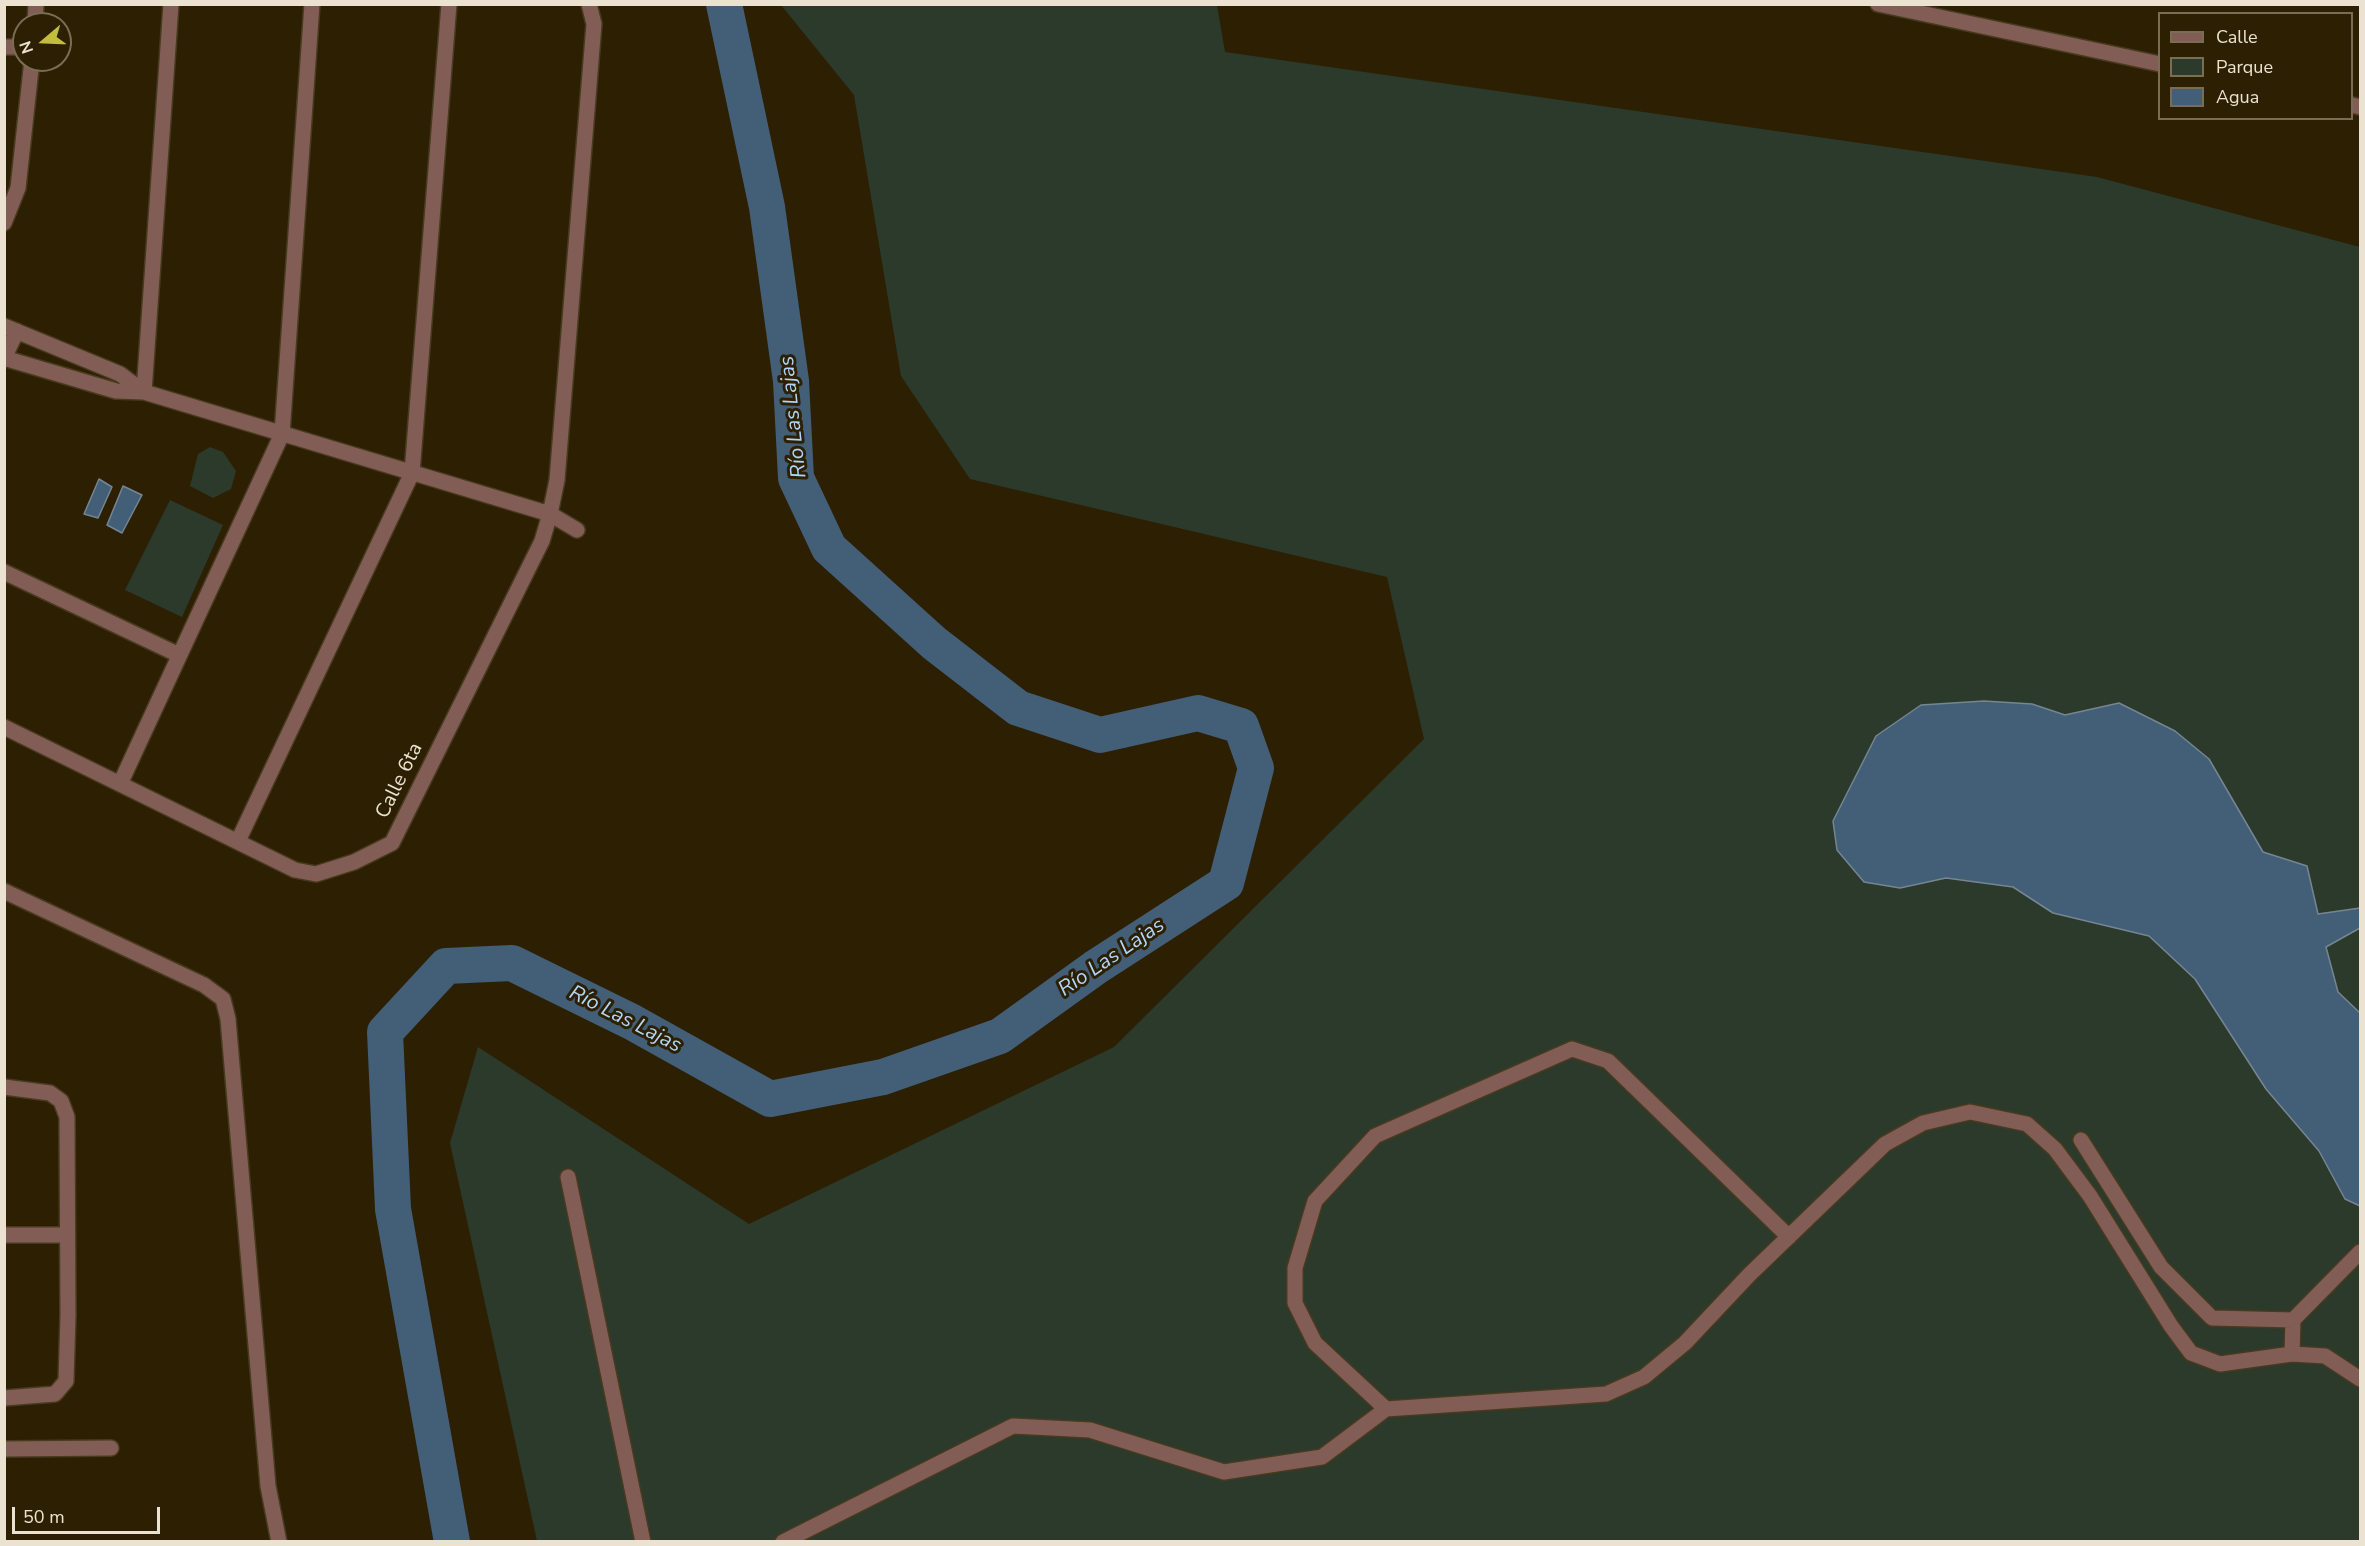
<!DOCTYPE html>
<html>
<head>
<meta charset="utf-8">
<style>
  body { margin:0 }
  #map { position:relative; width:2365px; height:1546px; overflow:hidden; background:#2d1f01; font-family:"Nunito Sans",sans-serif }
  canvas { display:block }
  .frame { position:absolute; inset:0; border:6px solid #ebe2d1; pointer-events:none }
  .legend { position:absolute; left:2158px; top:12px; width:195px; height:108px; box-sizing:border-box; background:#2d1f01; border:2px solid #796d54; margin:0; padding:8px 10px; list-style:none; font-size:18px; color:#ebe2d1 }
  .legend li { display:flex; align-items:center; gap:12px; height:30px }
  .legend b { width:30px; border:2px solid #796d54 }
  .north { position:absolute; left:12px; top:12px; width:60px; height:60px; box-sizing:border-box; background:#2d1f01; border:2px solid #796d54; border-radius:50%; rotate:251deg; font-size:16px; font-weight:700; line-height:24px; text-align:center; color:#ebe2d1 }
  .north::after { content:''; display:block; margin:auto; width:21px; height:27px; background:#c3bd3e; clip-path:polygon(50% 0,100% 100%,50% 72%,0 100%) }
  .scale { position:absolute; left:12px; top:1507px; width:148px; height:27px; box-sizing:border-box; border:3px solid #ebe2d1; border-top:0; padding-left:8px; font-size:18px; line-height:21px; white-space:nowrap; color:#ebe2d1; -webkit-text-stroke:4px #2d1f01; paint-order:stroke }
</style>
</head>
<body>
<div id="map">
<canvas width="2365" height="1546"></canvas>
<div class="frame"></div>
<ul class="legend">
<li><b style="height:8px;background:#825d56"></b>Calle</li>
<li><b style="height:16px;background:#2c3a2c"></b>Parque</li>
<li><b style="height:16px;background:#435e77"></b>Agua</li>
</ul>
<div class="north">N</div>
<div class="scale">50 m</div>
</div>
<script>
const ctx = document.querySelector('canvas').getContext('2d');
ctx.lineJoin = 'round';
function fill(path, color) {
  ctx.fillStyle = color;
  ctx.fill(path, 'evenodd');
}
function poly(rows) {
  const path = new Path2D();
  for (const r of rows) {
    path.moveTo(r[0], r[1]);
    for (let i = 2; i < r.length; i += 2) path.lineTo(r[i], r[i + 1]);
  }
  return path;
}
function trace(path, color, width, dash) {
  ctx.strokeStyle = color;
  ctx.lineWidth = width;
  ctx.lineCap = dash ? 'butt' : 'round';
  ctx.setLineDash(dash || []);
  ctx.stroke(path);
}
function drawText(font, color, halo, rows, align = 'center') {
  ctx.font = font + ' "Nunito Sans",sans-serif';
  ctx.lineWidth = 6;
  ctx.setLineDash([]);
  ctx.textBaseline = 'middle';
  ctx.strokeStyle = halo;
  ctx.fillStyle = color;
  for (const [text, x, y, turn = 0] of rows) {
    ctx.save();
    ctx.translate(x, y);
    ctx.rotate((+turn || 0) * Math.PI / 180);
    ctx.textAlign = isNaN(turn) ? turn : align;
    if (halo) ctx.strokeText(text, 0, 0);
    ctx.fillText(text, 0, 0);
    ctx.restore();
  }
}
const green = poly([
  [781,5,1217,5,1225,52,2097,177,2360,247,2360,1541,537,1541,450,1143,478,1047,749,1224,1114,1047,1424,739,1387,577,970,479,901,376,854,95],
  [210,447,223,452,236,471,231,489,213,498,190,486,198,454],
  [170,500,223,525,182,617,125,590]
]);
const water = poly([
  [99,479,112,487,98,518,84,514,99,479],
  [123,486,142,495,122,533,107,525,123,486],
  [1984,701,2032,704,2065,715,2119,703,2175,731,2209,759,2263,852,2307,866,2318,914,2360,908,2360,928,2326,947,2338,992,2360,1013,2360,1206,2345,1199,2319,1151,2266,1089,2195,979,2149,936,2053,913,2013,887,1946,878,1900,888,1864,882,1837,850,1833,821,1876,736,1921,705,1984,701]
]);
const river = poly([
  [452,1542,393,1209,385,1032,446,966,512,963,632,1022,770,1099,883,1077,1000,1036,1096,967,1226,883,1256,768,1241,726,1198,713,1100,735,1018,708,934,643,829,548,796,478,791,381,767,207,724,4]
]);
const minor = poly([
  [1878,4,2160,64],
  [35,24,36,4],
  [4,47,24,47],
  [2352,105,2360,107],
  [4,223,18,188,32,60],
  [4,326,120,374,144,392],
  [4,358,116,391,144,392,550,514,577,530],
  [4,358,17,331],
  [144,392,171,4],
  [4,572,179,655],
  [4,727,295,870,316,874,354,862,392,843,542,541,550,514,557,480,594,24,589,4],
  [120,784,282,434,312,4],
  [238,841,412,473,449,4],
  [4,891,204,985,223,999,228,1019,268,1486,279,1542],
  [4,1087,50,1093,61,1101,67,1117,68,1316,66,1381,55,1394,4,1398],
  [2081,1140,2161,1267,2212,1318,2293,1320],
  [568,1177,643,1542],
  [4,1235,66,1235],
  [2292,1354,2293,1320,2360,1252],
  [1386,1409,1315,1343,1295,1303,1295,1268,1315,1201,1375,1136,1572,1049,1608,1061,1789,1237],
  [4,1449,111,1448],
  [783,1542,1013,1426,1090,1430,1224,1472,1322,1457,1386,1409,1606,1394,1644,1377,1685,1343,1749,1275,1885,1144,1923,1123,1970,1112,2027,1124,2055,1149,2090,1196,2171,1326,2191,1353,2220,1364,2292,1354,2325,1356,2360,1379]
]);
const streetNames = [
  ["Calle 6ta",400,781,-64]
];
const waterNames = [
  ["Río Las Lajas",794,417,-96],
  ["Río Las Lajas",1112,958,-34],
  ["Río Las Lajas",625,1020,27]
];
fill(green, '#2c3a2c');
fill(water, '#435e77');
trace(water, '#758692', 1.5);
trace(river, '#435e77', 36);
trace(minor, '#483a1e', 18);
trace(minor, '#825d56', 15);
drawText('20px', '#ebe2d1', '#2d1f01', streetNames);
drawText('italic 21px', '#afd6fa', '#2d1f01', waterNames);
</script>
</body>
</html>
